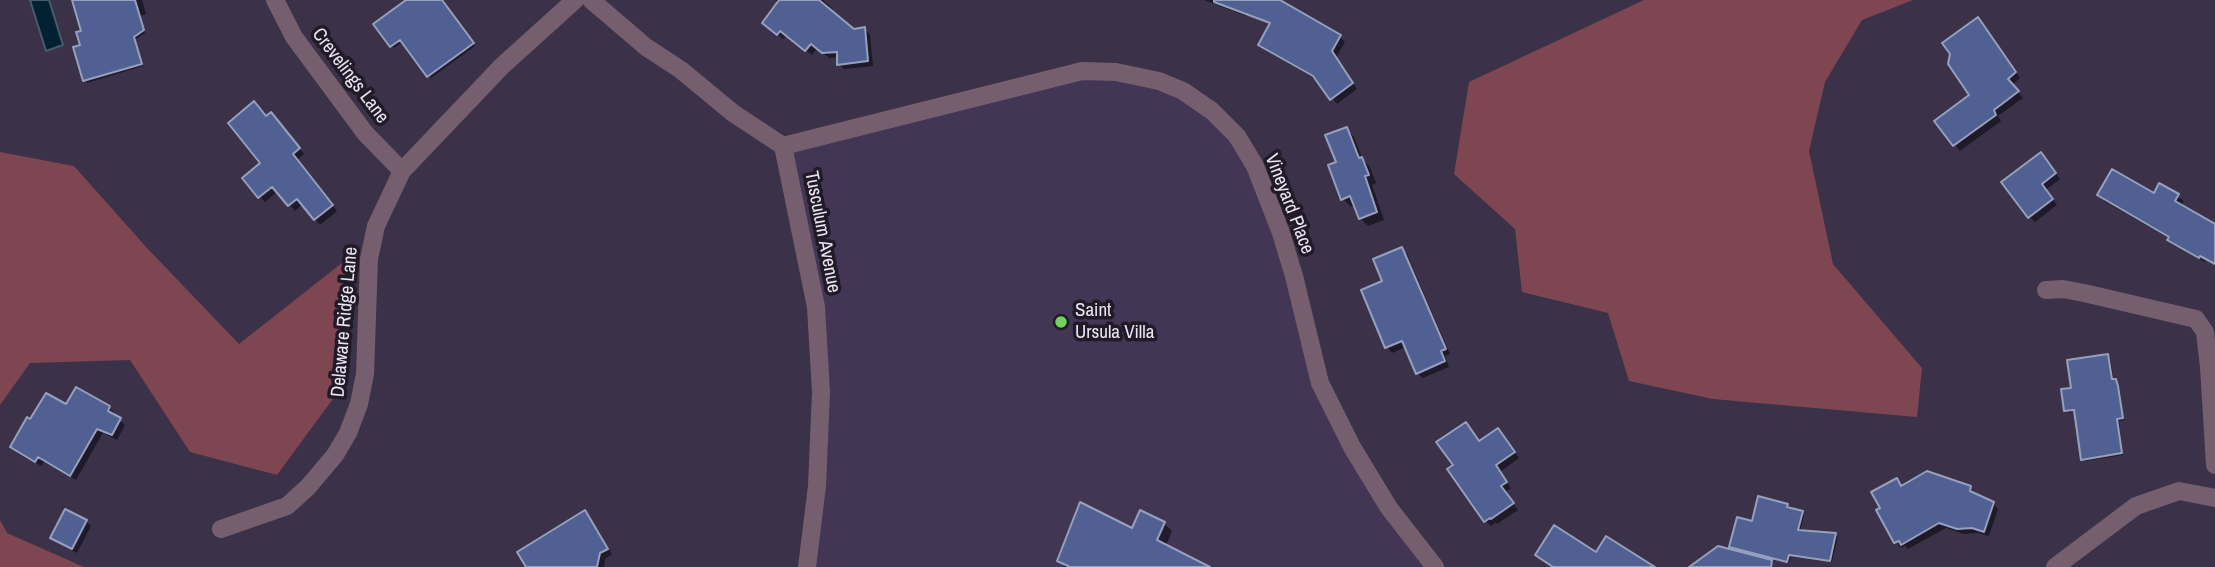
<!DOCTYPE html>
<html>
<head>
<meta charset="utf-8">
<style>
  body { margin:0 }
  canvas { display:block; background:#3b3149 }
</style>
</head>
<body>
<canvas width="2215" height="567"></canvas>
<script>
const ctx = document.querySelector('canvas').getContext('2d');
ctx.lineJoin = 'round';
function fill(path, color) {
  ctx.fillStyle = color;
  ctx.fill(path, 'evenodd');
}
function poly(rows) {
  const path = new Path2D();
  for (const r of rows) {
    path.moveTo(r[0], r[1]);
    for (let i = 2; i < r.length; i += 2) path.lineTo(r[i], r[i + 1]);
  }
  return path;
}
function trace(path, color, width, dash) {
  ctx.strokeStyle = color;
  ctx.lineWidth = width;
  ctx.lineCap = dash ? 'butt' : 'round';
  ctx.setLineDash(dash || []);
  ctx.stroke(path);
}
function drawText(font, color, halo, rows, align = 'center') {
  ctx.font = font + ' "Archivo Narrow",sans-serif';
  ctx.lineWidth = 7;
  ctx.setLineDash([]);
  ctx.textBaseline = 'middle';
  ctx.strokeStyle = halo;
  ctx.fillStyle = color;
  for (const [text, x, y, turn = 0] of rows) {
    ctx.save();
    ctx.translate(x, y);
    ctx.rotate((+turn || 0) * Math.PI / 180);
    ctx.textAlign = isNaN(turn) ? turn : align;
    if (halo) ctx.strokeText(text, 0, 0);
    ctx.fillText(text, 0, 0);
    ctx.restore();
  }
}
const built = poly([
  [1082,71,1183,91,1255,166,1320,383,1435,567,807,567,821,392,783,146]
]);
const green = poly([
  [1644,0,1913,0,1862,20,1825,82,1809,151,1833,264,1922,368,1917,417,1713,399,1629,381,1608,313,1522,292,1515,229,1454,174,1469,82],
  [0,152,74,166,147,248,239,344,347,259,335,396,277,475,190,452,130,360,30,363,0,405],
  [0,520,7,533,84,567,0,567]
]);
const water = poly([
  [30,0,49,0,63,45,46,51,30,0]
]);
const shadow = poly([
  [74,0,142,0,146,14,140,16,145,33,135,40,143,66,87,83,76,48,82,46,84,32],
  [409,0,437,0,447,9,475,46,431,78,403,41,394,48,392,46],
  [775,0,823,0,833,9,831,12,853,30,864,29,870,34,873,66,844,69,839,64,839,57,829,58,817,48,812,55,787,35,783,39,770,28,779,4],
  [1204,0,1252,0,1246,16],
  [1983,24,2020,78,2012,85,2023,98,1998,116,2001,121,1960,151,1937,121,1972,96],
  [1340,37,1345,42,1336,58,1357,89,1337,104,1317,80,1265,50,1260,44],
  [266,118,276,120,304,154,297,160,337,211,320,225,303,204,295,211,278,191,265,202,260,196],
  [1346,129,1354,137,1363,160,1370,167,1376,183,1372,185,1384,220,1368,226,1360,218,1354,206,1351,207,1343,199,1338,163],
  [2046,160,2060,179,2046,190,2057,205,2035,222,2030,217],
  [2160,185,2184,201,2180,207,2215,226,2215,265,2206,260,2205,262,2175,245,2170,239,2104,201,2099,195,2154,195],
  [1402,249,1407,254,1450,354,1445,356,1449,367,1423,378,1417,373,1406,347,1392,353,1387,347,1363,291,1384,282],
  [2108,356,2110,358,2114,381,2118,384,2120,390,2124,420,2119,421,2123,455,2085,461,2083,459,2076,412,2068,413,2066,410,2073,389],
  [67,406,109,408,115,413,113,416,125,425,117,440,103,433,76,480,44,462,41,466,12,447,31,422],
  [1466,424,1480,443,1503,436,1519,458,1500,472,1511,488,1505,492,1518,510,1497,524,1496,522,1491,526,1485,520,1455,466],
  [1897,480,1903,487,1970,488,1976,493,1975,496,1993,503,1998,509,1989,536,1978,533,1964,534,1946,528,1908,549,1905,546,1901,548,1896,542,1878,511],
  [1787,505,1789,509,1804,515,1800,532,1835,535,1838,537,1832,562,1791,557,1789,563,1735,549,1741,556,1738,567,1707,567,1737,553,1730,547,1753,523],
  [585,512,590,518,612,554,605,559,604,567,528,567],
  [86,521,91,526,77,553,58,543,53,537],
  [1164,523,1172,531,1166,546,1205,567,1065,567,1059,561,1133,530]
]);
const building = poly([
  [72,0,135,0,144,30,134,37,142,64,83,81,73,47,80,45,76,32,81,31,72,0],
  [406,0,442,0,474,43,427,77,400,40,390,47,373,24,406,0],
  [779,0,819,0,854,29,865,27,868,61,837,65,837,52,822,53,811,44,805,51,780,31,777,35,762,23,779,0],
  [1214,0,1280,0,1341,35,1332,51,1353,83,1330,100,1313,76,1258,45,1270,23,1214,2,1214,0],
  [1978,17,2016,72,2008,79,2019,91,1994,110,1996,115,1953,146,1934,121,1969,95,1948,64,1950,54,1942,43,1978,17],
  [254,101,266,116,271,112,300,148,293,154,333,205,314,220,297,199,288,206,272,187,258,198,242,178,260,163,228,123,254,101],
  [1347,127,1359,158,1362,157,1369,175,1365,176,1377,212,1359,219,1350,196,1341,200,1328,165,1336,162,1325,135,1347,127],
  [2041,152,2056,173,2042,184,2053,199,2028,218,2001,182,2041,152],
  [2112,169,2154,193,2159,183,2179,194,2175,201,2215,224,2215,264,2200,256,2199,258,2167,240,2169,237,2097,195,2112,169],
  [1402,247,1446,349,1441,351,1445,361,1416,374,1402,341,1385,348,1361,290,1382,281,1373,259,1402,247],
  [2108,354,2112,379,2116,379,2118,386,2123,418,2117,419,2122,453,2081,460,2074,410,2064,411,2061,389,2071,388,2067,360,2108,354],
  [76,387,110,406,108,411,121,418,112,435,97,429,70,476,38,457,35,462,10,447,27,417,30,419,46,393,66,404,76,387],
  [1466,422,1479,441,1498,428,1515,452,1496,465,1507,482,1501,486,1514,503,1491,519,1490,518,1484,522,1447,469,1453,465,1436,442,1466,422],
  [1927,471,1971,486,1970,491,1994,502,1984,532,1972,528,1957,529,1939,523,1901,545,1899,541,1894,543,1876,510,1880,508,1871,492,1897,478,1901,486,1927,471],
  [1758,496,1788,504,1787,507,1803,511,1798,530,1836,533,1830,561,1789,555,1787,562,1729,547,1737,517,1752,521,1758,496],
  [1080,502,1132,528,1140,510,1165,522,1157,540,1210,567,1070,567,1057,561,1080,502],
  [65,509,87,520,72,549,50,538,65,509],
  [585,510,608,549,600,553,597,567,526,567,517,552,585,510],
  [1554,525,1596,552,1606,536,1655,567,1553,567,1535,555,1554,525],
  [1718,546,1772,560,1771,567,1689,567,1718,546]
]);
const minor = poly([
  [275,0,294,37,365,133,402,171],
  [591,0,646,47,681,70,733,113,783,146,816,307,821,392,817,486,807,567],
  [783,146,1082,71,1116,72,1159,81,1183,91,1212,111,1237,136,1255,166,1281,233,1294,276,1320,383,1352,447,1389,508,1435,567],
  [2046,290,2063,289,2084,293,2196,319,2205,332,2209,367,2215,465],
  [221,529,287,506,308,487,335,455,348,433,359,404,365,374,369,259,376,226,402,171,502,66,575,0],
  [2055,567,2136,506,2179,491,2215,498]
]);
const markers = [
  [1061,322,7,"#72d25d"]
];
const streetNames = [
  ["Crevelings Lane",350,76,53],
  ["Vineyard Place",1289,204,69],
  ["Tusculum Avenue",822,232,79],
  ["Delaware Ridge Lane",345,322,-85]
];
const poiNames = [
  ["Saint",1075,311],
  ["Ursula Villa",1075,333]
];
fill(built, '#433655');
fill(green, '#7d4651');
fill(water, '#022132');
trace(water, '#485c6c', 2);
fill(shadow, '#0007');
fill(building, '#516092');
trace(building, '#96a0bd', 2);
trace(minor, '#755f6f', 18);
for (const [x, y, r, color] of markers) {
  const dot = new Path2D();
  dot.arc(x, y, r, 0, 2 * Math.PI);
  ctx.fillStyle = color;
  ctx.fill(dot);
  trace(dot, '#201b26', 2.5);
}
drawText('19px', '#eae4f3', '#201b26', streetNames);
drawText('19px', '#eae4f3', '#201b26', poiNames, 'left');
</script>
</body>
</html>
